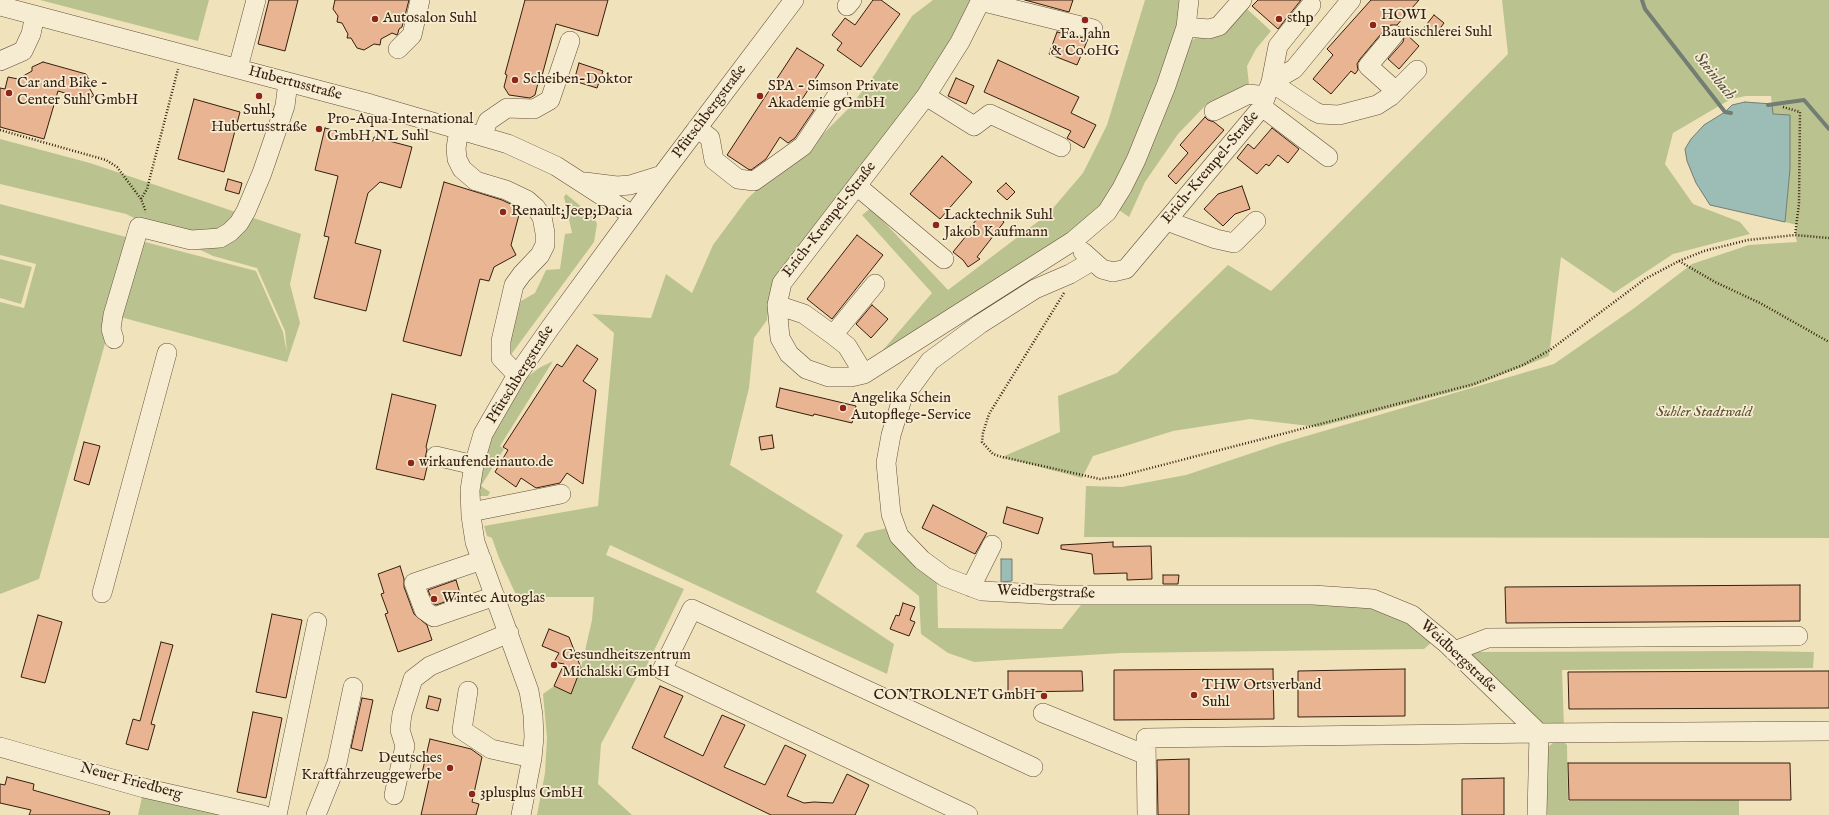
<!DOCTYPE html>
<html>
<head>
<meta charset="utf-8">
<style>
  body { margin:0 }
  canvas { display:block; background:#f0e2ba }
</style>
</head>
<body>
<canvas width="1829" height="815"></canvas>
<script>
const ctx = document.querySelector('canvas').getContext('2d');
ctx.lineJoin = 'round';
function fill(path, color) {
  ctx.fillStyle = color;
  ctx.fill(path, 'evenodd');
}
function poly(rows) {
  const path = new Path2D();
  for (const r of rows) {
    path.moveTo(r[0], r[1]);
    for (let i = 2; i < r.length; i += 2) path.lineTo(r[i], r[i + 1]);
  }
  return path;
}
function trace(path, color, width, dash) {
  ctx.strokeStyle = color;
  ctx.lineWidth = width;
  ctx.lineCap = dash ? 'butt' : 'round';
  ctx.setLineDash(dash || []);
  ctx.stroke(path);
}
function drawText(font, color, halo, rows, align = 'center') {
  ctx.font = font + ' "IM FELL English",serif';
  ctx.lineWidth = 3.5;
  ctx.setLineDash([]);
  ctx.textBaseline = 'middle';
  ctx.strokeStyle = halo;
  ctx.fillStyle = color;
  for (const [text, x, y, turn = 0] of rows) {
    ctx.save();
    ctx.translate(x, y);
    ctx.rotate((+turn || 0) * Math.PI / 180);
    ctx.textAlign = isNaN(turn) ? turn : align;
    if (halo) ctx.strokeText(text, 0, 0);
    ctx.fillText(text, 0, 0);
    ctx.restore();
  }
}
const green = poly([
  [40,0,209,0,198,41],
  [933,0,973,0,945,53,914,100,772,288,767,320,754,338,749,388,730,465,843,535,816,592,894,644,887,674,610,545,606,555,684,589,645,669,638,675,601,744,598,784,632,815,537,815,545,773,547,738,543,694,554,686,571,693,581,668,592,620,594,597,517,597,499,558,492,538,487,536,484,526,598,506,614,333,592,314,651,318,666,274,692,293,713,245,747,199,779,169,816,141,851,106,875,74,912,16],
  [1145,0,1185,0,1180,29,1127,172,1101,211,1063,241,877,357,932,293,862,215,871,208,948,290,1048,214,1083,173,1107,125],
  [1502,0,1829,0,1829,538,1084,537,1086,486,1122,487,1186,475,1279,444,1554,364,1633,309,1692,264,1749,245,1797,242,1795,235,1797,225,1785,222,1790,169,1790,116,1773,114,1771,96,1746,96,1731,99,1673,133,1665,164,1693,204,1740,222,1750,234,1673,254,1614,293,1561,257,1549,356,1471,387,1318,427,1250,419,1173,431,1093,456,1082,478,1002,457,1060,432,1058,396,1117,373,1228,265,1271,291,1508,54],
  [1245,7,1271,31,1256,49,1247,66,1249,85,1204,107,1178,134,1145,182,1129,217,1119,210,1191,41],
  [0,139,90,163,301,234,290,284,300,323,287,362,113,315,39,579,0,594,0,302,24,308,36,264,0,255,0,204,256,271,283,332,287,353,285,331,257,268,213,256,126,214,0,184],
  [566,194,594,217,597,224,594,242,510,356,505,346,521,301,535,293,546,270,560,269,565,234,572,233,564,197],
  [0,259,32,267,21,304,0,298],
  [553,361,500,446,504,449,481,486,490,492,488,496,480,496,478,492,485,450,526,378,539,368],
  [887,528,937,580,938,628,1062,629,1081,605,1331,599,1378,606,1406,619,1432,642,1424,649,1121,653,974,662,948,653,921,634,919,596,856,546,865,533],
  [1751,651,1814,652,1813,668,1562,670,1564,728,1542,727,1470,660,1471,652],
  [1555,741,1563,741,1567,745,1568,801,1739,800,1739,815,1542,815,1545,750],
  [144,788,263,815,138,815]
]);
const water = poly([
  [1745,102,1772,104,1773,114,1790,115,1790,169,1785,222,1710,205,1696,183,1687,161,1685,149,1691,139,1704,125,1725,112,1732,105,1745,102],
  [1001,559,1012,559,1012,581,1001,582,1001,559]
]);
const stream = poly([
  [1642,0,1645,9,1725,112,1731,113],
  [1768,105,1804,100,1829,129]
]);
const building = poly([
  [269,0,298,0,285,51,258,44,269,0],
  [335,0,409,0,402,27,399,29,398,33,397,35,392,33,381,39,380,45,374,44,364,50,357,48,351,38,347,38,348,34,342,23,337,22,338,16,333,9,335,0],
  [525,0,608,0,598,36,556,24,540,83,538,83,535,95,530,98,509,95,504,87,507,75,505,74,525,0],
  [873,0,881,0,900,14,861,67,837,50,842,43,832,35,845,18,855,25,873,0],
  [1025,0,1073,0,1069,12,1025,0],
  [1258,0,1301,0,1278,29,1252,6,1258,0],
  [1371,0,1419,0,1397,25,1391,25,1386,28,1360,59,1357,64,1358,70,1355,74,1351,71,1331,94,1313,79,1333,55,1327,49,1371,0],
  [1434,15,1444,23,1433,38,1423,29,1434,15],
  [1057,32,1088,39,1077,65,1049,54,1057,32],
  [1405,33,1419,46,1399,69,1388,59,1403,42,1405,33],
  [797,48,824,65,801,101,814,110,795,138,788,143,780,137,766,159,751,170,748,169,727,155,797,48],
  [998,60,1079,97,1071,113,1096,125,1084,148,1067,138,1071,131,984,92,998,60],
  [43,62,86,74,91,84,90,89,94,96,81,102,78,97,58,91,44,139,0,127,0,88,5,89,8,77,18,79,32,71,32,67,43,62],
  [579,63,603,71,597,88,574,81,579,63],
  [956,78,974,86,966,104,948,96,956,78],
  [194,99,240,112,224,172,178,159,194,99],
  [1205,117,1208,120,1214,122,1224,130,1176,184,1168,176,1188,153,1180,145,1205,117],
  [325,128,373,141,374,137,412,147,401,188,380,182,368,193,355,243,381,250,366,311,314,298,329,237,324,236,338,176,315,170,325,128],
  [1272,128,1299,149,1288,163,1278,155,1269,166,1266,164,1257,174,1237,158,1248,144,1254,149,1272,128],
  [942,156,972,182,940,219,910,194,942,156],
  [228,179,242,183,239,194,225,190,228,179],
  [444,182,502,200,519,208,520,211,511,245,516,255,494,267,489,281,480,279,461,356,403,341,444,182],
  [1006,183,1015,192,1007,200,997,191,1006,183],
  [1242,186,1250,209,1235,214,1223,226,1204,209,1218,194,1242,186],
  [993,212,1004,222,977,257,980,259,968,267,963,260,953,252,971,230,969,229,980,215,986,220,993,212],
  [857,235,883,255,832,319,807,299,857,235],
  [872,305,888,319,871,338,856,324,872,305],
  [577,345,598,359,583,381,596,390,583,484,567,473,560,483,536,488,521,478,516,487,495,472,508,450,503,447,557,364,562,367,577,345],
  [780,388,856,406,852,423,814,414,813,416,776,407,780,388],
  [392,394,436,405,426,447,427,449,425,459,428,463,424,480,376,469,392,394],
  [772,435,774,448,761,450,759,437,772,435],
  [84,442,100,446,89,485,74,480,84,442],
  [933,505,987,533,975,554,922,528,933,505],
  [1007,507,1043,518,1038,534,1003,523,1007,507],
  [1113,542,1113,547,1151,546,1152,579,1127,580,1127,573,1094,574,1092,554,1061,549,1061,545,1113,542],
  [400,566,404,579,404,587,414,614,427,625,432,640,398,652,385,614,388,613,381,594,384,593,378,574,400,566],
  [1163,575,1179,575,1178,584,1163,584,1163,575],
  [456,580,461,596,436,605,433,603,428,590,456,580],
  [1800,585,1800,621,1506,623,1505,587,1800,585],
  [903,603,915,607,910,620,915,622,909,636,890,629,896,615,899,616,903,603],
  [272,614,302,620,286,698,256,692,272,614],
  [38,615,62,622,45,683,21,677,38,615],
  [549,629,569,637,581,668,571,694,554,686,564,664,554,662,559,653,542,646,549,629],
  [161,642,173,645,151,724,155,725,148,750,126,744,133,719,140,721,161,642],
  [1273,669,1274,719,1114,720,1114,670,1273,669],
  [1405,669,1405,716,1298,717,1298,671,1405,669],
  [1008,671,1082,671,1083,691,1008,692,1008,671],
  [1829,671,1829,708,1569,709,1568,672,1829,671],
  [660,686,683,696,664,737,703,756,722,715,745,725,724,767,765,785,785,745,806,755,787,796,804,803,814,802,833,803,847,774,869,785,855,815,771,815,632,748,660,686],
  [429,696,441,699,438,711,426,708,429,696],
  [362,698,373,700,362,751,351,748,362,698],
  [253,712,282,718,266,798,237,792,253,712],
  [430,739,471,749,482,757,472,802,479,804,476,815,421,815,430,775,422,773,430,739],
  [1189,759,1189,815,1158,815,1157,760,1189,759],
  [1568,763,1790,763,1791,800,1569,800,1568,763],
  [7,777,34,784,33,790,110,812,109,815,29,815,31,810,0,803,0,784,5,785,7,777],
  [1504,778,1504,815,1462,815,1462,779,1504,778]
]);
const path = poly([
  [1783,107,1800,112,1799,204,1795,235],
  [0,130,106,160,117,167,141,199,146,212],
  [141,199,147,189,178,69],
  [1679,261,1715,282,1760,303,1829,342],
  [1064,293,989,414,983,433,982,442,993,454,1002,457,1100,479,1120,476,1474,384,1523,365,1550,350,1645,279,1679,261,1704,251,1748,240,1795,235,1829,238]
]);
const minor = poly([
  [981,0,960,42,926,96,782,283,777,305,780,338,789,354,806,369,829,377,851,377,864,374,1073,241,1107,212,1122,188,1136,160,1166,86,1186,27,1189,0],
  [980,1,1093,29],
  [1311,5,1278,46,1271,82,1314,111,1320,114,1339,115,1377,105,1391,96,1417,70],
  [0,6,371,104,508,144,556,166,632,215],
  [847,6,852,0],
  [1186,27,1209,29,1219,26,1242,0],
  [1394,35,1368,66,1396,91],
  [398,49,412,35,420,0],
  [0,61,23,51,31,34,35,15],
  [238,68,256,0],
  [926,96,974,126,990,114,1061,147],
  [1262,107,1328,157],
  [1214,111,1249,94,1266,96],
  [697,128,710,138,714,160,738,179,754,181,803,146,838,94],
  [459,130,456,148,457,159,462,169,476,181,506,190,527,200,536,208,542,217,545,233,545,245,540,255,522,274,514,285,501,341,501,358,517,375],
  [482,136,488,121,507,108,534,109,550,100,570,41],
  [585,182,617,186,630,185,662,175],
  [857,186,944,259],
  [1167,221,1216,239,1234,243,1256,221],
  [1083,252,1102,269,1113,272,1126,269,1262,107,1271,82,1294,69,1351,0],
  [1092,261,1070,274,1035,289,980,324,930,361,902,399,891,435,886,463,891,514,899,536,922,560,945,577,982,591,1058,595,1313,595,1373,599,1412,615,1447,644,1539,733,1829,731],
  [777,305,804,314,833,335,875,284],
  [833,335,847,346,864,374],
  [114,339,111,329,113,315,139,227,191,240,220,238,230,232,239,223,246,211,262,173,285,106,288,82],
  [436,456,474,465],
  [471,512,561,494],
  [482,560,414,583,424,610,434,617,495,596],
  [971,587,992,545],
  [102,593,167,353],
  [1454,651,1488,638,1798,636],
  [468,691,462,730,491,749,532,758],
  [1043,713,1146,755],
  [0,747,144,788,263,815],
  [394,795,405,746,400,730,402,714,413,679,430,666,509,633],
  [277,815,317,622],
  [316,815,337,763,353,687],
  [521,815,532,758,534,737,533,715,529,691,475,542,471,516,470,490,474,465,483,434,517,375,550,328,662,175,794,0],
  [968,815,662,670,692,609,1033,767],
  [1147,815,1146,738,1539,733,1537,815]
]);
const markers = [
  [375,19,4,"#8f2418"],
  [1279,19,4,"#8f2418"],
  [1085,20,4,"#8f2418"],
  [1373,25,4,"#8f2418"],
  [515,80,4,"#8f2418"],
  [9,93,4,"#8f2418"],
  [259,96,4,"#8f2418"],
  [760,96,4,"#8f2418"],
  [319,129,4,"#8f2418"],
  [503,212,4,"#8f2418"],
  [936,225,4,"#8f2418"],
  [843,408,4,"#8f2418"],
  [411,463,4,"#8f2418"],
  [434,599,4,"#8f2418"],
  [554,665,4,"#8f2418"],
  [1194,695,4,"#8f2418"],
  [1044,696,4,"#8f2418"],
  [450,768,4,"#8f2418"],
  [472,794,4,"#8f2418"]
];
const poiNames = [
  ["HOWI",1381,16],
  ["Bautischlerei Suhl",1381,33],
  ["Autosalon Suhl",383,19],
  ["sthp",1287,19],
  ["Fa. Jahn",1085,35,"center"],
  ["& Co.oHG",1085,52,"center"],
  ["Scheiben-Doktor",523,80],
  ["Car and Bike -",17,84],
  ["Center Suhl GmbH",17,101],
  ["SPA - Simson Private",768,87],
  ["Akademie gGmbH",768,104],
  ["Suhl,",259,111,"center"],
  ["Hubertusstraße",259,128,"center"],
  ["Pro-Aqua International",327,120],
  ["GmbH NL Suhl",327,137],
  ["Renault;Jeep;Dacia",511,212],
  ["Lacktechnik Suhl",944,216],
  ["Jakob Kaufmann",944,233],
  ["Angelika Schein",851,399],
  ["Autopflege-Service",851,416],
  ["wirkaufendeinauto.de",419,463],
  ["Wintec Autoglas",442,599],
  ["Gesundheitszentrum",562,656],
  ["Michalski GmbH",562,673],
  ["THW Ortsverband",1202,686],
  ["Suhl",1202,703],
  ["CONTROLNET GmbH",1036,696,"right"],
  ["Deutsches",442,759,"right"],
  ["Kraftfahrzeuggewerbe",442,776,"right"],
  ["3plusplus GmbH",480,794]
];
const streetNames = [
  ["Hubertusstraße",295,84,15],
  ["Pfütschbergstraße",710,112,-53],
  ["Erich-Krempel-Straße",1211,168,-50],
  ["Erich-Krempel-Straße",830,220,-52],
  ["Pfütschbergstraße",521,375,-58],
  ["Weidbergstraße",1046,593,2],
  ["Weidbergstraße",1458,657,43],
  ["Neuer Friedberg",131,782,15]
];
const parkNames = [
  ["Suhler Stadtwald",1704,413]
];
const waterNames = [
  ["Steinbach",1714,77,51]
];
fill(green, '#bac38f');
fill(water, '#9bbdb5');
trace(water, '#737d73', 1);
trace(stream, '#737d73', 4);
fill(building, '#e9b491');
trace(building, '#361e0f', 1);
trace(minor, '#644f3a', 20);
trace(path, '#361e0f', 2.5, [1, 2]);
trace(minor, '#f5ecd2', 19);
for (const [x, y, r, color] of markers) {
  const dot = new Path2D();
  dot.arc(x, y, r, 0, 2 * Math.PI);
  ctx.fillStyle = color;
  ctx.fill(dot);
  trace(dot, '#f5ecd2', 1.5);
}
drawText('15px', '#361e0f', '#f5ecd2', poiNames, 'left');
drawText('15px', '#361e0f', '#f5ecd2', streetNames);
drawText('italic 15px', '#5e5035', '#f5ecd2', parkNames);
drawText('italic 16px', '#544e41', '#f5ecd2', waterNames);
</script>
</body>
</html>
